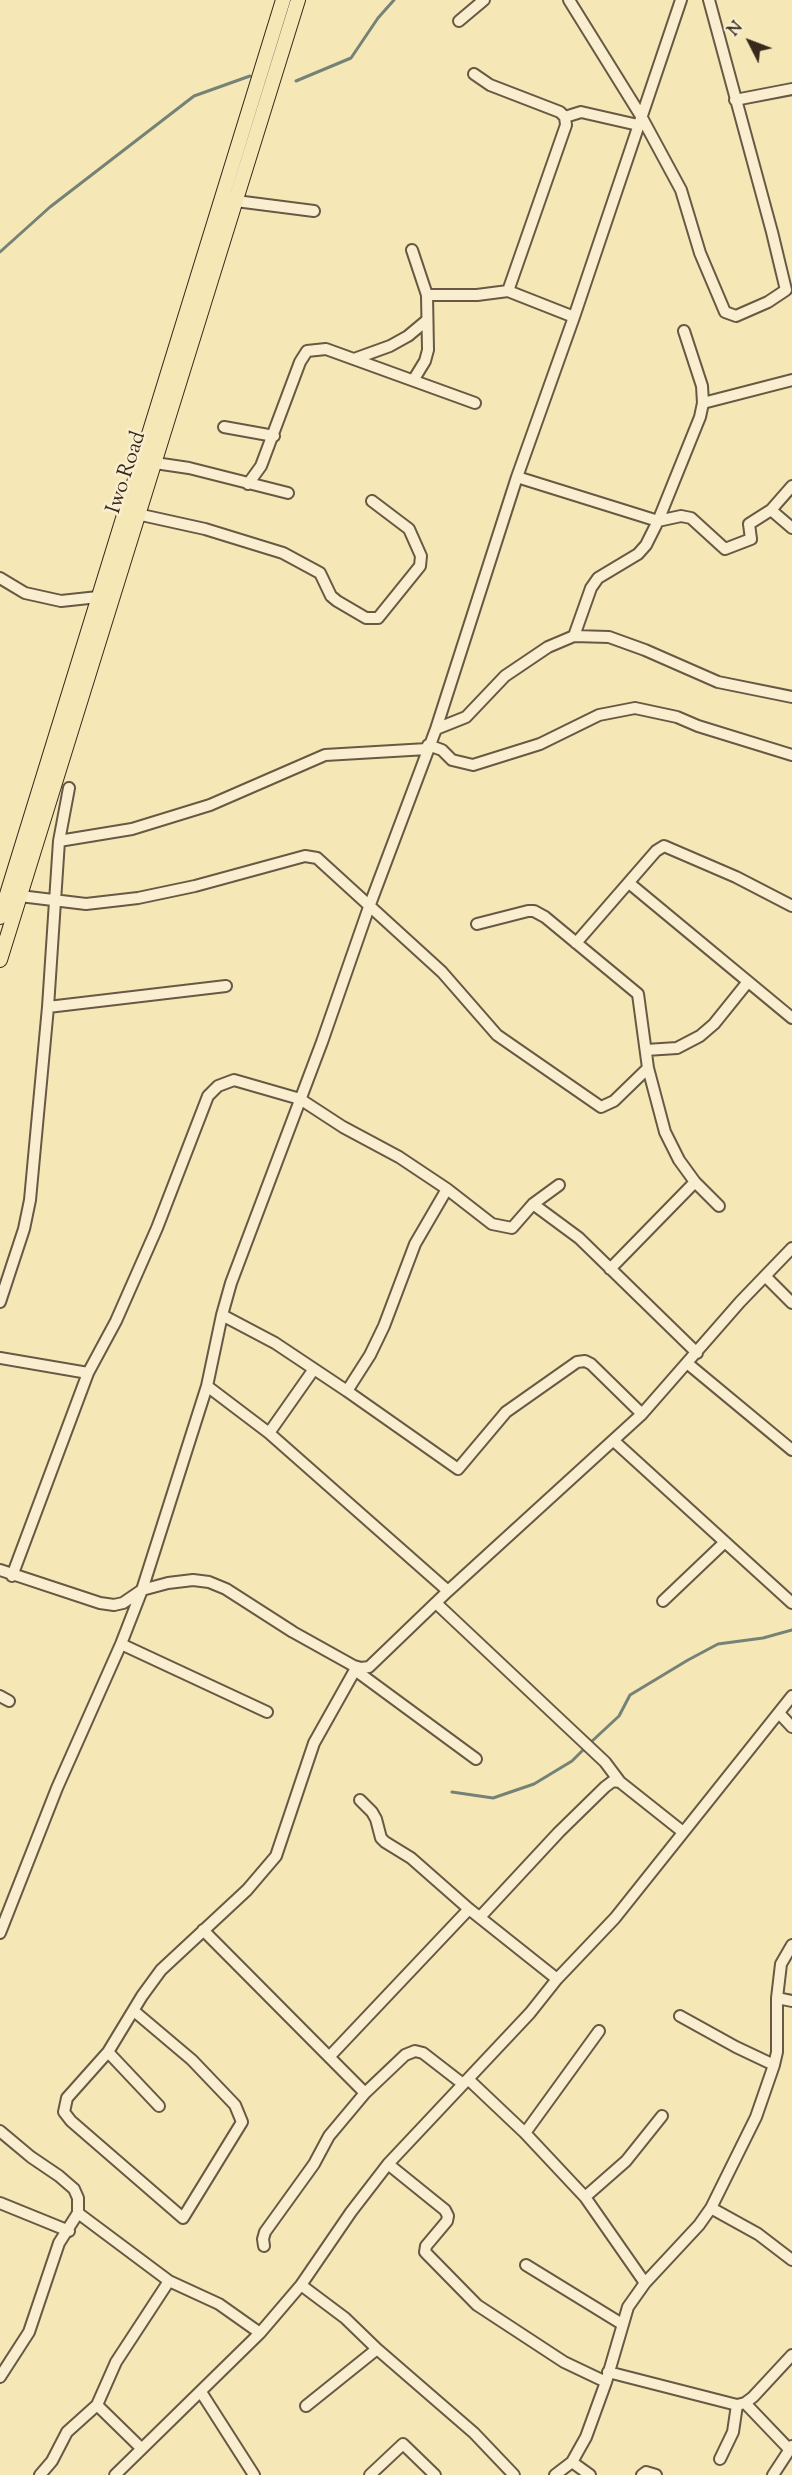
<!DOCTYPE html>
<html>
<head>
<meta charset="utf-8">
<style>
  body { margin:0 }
  #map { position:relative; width:792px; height:2475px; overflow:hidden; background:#f6e7b7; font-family:"Sorts Mill Goudy",serif }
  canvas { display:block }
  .north { position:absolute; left:720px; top:12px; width:60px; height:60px; -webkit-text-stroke:4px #f9efd0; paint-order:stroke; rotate:312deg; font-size:16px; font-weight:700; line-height:24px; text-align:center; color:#372a1c }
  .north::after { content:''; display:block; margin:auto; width:21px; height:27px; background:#372a1c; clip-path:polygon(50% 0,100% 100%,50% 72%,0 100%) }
</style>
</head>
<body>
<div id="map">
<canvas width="792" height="2475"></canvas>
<div class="north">N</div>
</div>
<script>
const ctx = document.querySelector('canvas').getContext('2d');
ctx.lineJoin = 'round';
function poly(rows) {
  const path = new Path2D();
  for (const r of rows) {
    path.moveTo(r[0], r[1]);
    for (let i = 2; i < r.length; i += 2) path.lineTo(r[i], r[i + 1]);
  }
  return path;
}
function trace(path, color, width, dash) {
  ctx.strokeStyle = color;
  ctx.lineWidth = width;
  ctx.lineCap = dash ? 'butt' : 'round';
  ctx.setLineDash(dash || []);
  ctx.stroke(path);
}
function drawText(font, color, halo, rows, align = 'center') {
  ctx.font = font + ' "Sorts Mill Goudy",serif';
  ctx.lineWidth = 5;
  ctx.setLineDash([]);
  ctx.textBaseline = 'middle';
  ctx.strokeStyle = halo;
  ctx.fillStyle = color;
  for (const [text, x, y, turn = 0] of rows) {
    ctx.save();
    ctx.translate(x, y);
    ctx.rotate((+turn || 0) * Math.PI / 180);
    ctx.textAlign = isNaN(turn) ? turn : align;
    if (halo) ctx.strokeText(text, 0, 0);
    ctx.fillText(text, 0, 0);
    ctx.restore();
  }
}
const stream = poly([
  [296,81,351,58,378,18,394,0],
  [0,252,50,207,194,96,250,76],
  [590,1743,619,1716,630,1695,688,1660,718,1644,763,1638,792,1630],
  [452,1792,493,1798,534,1784,572,1761,585,1748]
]);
const minor = poly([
  [569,0,641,116,681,190,700,253,725,312,736,316,768,302,786,290,772,232,709,0],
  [459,21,484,0],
  [474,74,490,85,560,112,565,117,566,125,508,291],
  [735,100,792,89],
  [565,117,581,112,638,125],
  [236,201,314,211],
  [412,250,427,295,428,350,425,361,414,379],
  [427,295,477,295,508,291,574,317],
  [354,359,390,346,408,336,426,321],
  [703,403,792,380],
  [224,427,274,436],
  [155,463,189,468,288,493],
  [517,477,658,521,681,516,691,518,725,549,751,539,749,524,771,510,792,486],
  [248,484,261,466,300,362,307,351,326,349,475,403],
  [771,510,792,528],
  [137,514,205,529,283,553,320,573,331,596,337,601,366,618,378,618,420,566,421,556,409,529,372,501],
  [0,578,25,593,61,601,98,597],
  [574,636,591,588,598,578,638,554,646,545,658,521,700,417,703,403,702,386,684,331],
  [436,729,466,717,505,676,548,647,574,636,609,637,645,650,718,682,792,697],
  [428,745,442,750,452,760,473,765,540,744,599,715,635,708,677,717,698,726,792,755],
  [59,841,132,829,210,805,325,755,427,749],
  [629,883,792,1018],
  [20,896,86,904,138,898,195,886,305,856,317,858,442,972,497,1035,601,1107,614,1101,648,1068],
  [477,924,528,911,534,911,545,917,638,994,648,1068,665,1132,679,1160,695,1182,719,1206],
  [576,943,656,851,664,846,736,877,792,906],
  [48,1007,226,986],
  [646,1050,677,1048,700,1036,714,1024,747,983],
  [533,1204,579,1238,697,1353],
  [610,1269,695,1182],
  [765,1276,792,1303],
  [0,1302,24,1229,30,1200,48,1007,59,841,69,788],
  [222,1315,275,1343,347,1391,458,1469,506,1412,577,1362,585,1361,591,1364,642,1414],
  [0,1358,88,1373],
  [687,1363,792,1450],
  [207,1386,269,1433,448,1591],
  [347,1391,370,1355,384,1326,415,1244,447,1189],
  [269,1433,314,1369],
  [614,1441,792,1603],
  [0,1570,100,1603,114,1605,123,1603,142,1590,168,1583,193,1580,209,1582,226,1589,293,1632,354,1666,361,1668,369,1667,448,1591,642,1414,740,1302,792,1248],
  [12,1576,88,1373,116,1321,157,1228,208,1096,218,1086,234,1080,300,1099,343,1127,399,1157,447,1189,492,1224,512,1228,533,1204,559,1185],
  [663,1601,725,1542],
  [436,1603,605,1762,620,1782,683,1832],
  [121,1644,267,1712],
  [355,1670,476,1759],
  [0,1696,9,1701],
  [779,1713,792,1727],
  [360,1800,372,1812,376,1819,381,1838,385,1842,411,1858,469,1909,557,1979],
  [480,1917,559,1832,605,1787,613,1781,620,1782],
  [203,1930,365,2093],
  [0,1933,57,1788,121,1644,142,1590,207,1386,222,1315,231,1283,322,1042,369,907,436,729,517,477,574,317,681,0],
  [777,1998,792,2001],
  [134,2011,192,2060,235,2105,242,2122,183,2218,71,2121,64,2112,67,2098,108,2052,142,1996,161,1970,247,1890,276,1856,314,1743,355,1670,361,1668],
  [680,2016,736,2047,774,2065],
  [108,2052,159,2106],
  [330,2056,469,1909],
  [468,2079,525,2133,585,2197,645,2283],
  [0,2131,31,2157,59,2176,74,2189,78,2198,78,2213,59,2243,29,2332,0,2377],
  [525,2133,599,2031],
  [388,2164,445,2210,448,2216,447,2221,426,2246,425,2252,477,2305,564,2362,606,2382],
  [585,2197,626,2161,662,2116],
  [0,2203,69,2231],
  [711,2208,758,2234,792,2260],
  [78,2213,169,2281,219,2304,260,2333],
  [264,2246,263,2239,265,2232,314,2164,329,2136,365,2093,405,2055,415,2051,423,2053,463,2084],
  [526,2265,622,2324],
  [301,2285,345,2318,377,2349,474,2433,514,2475],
  [608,2372,737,2405,745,2403,753,2397,792,2355],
  [201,2392,254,2475],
  [745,2403,789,2449],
  [97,2405,141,2448],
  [306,2406,377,2349],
  [720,2459,733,2432,737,2405],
  [572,2462,590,2475],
  [40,2475,52,2461,67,2432,97,2405,116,2362,169,2281],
  [115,2475,260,2333,301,2285,351,2212,388,2164,530,2013,557,1979,615,1918,792,1696],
  [370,2475,403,2444,435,2475],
  [555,2475,572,2462,586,2437,606,2382,628,2307,645,2283,699,2225,711,2208,756,2117,774,2065,777,2052,777,1998,781,1964,792,1945],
  [642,2475,646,2472,656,2475],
  [773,2475,792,2446]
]);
const major = poly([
  [0,917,283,0],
  [0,960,298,0]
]);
const streetNames = [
  ["Iwo Road",128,473,-72]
];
trace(stream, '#748376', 3);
trace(minor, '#675943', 14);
trace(major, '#372a1c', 16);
trace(minor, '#f9efd0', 10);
trace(major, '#f6e7b7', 14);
drawText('21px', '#372a1c', '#f9efd0', streetNames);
</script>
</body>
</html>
